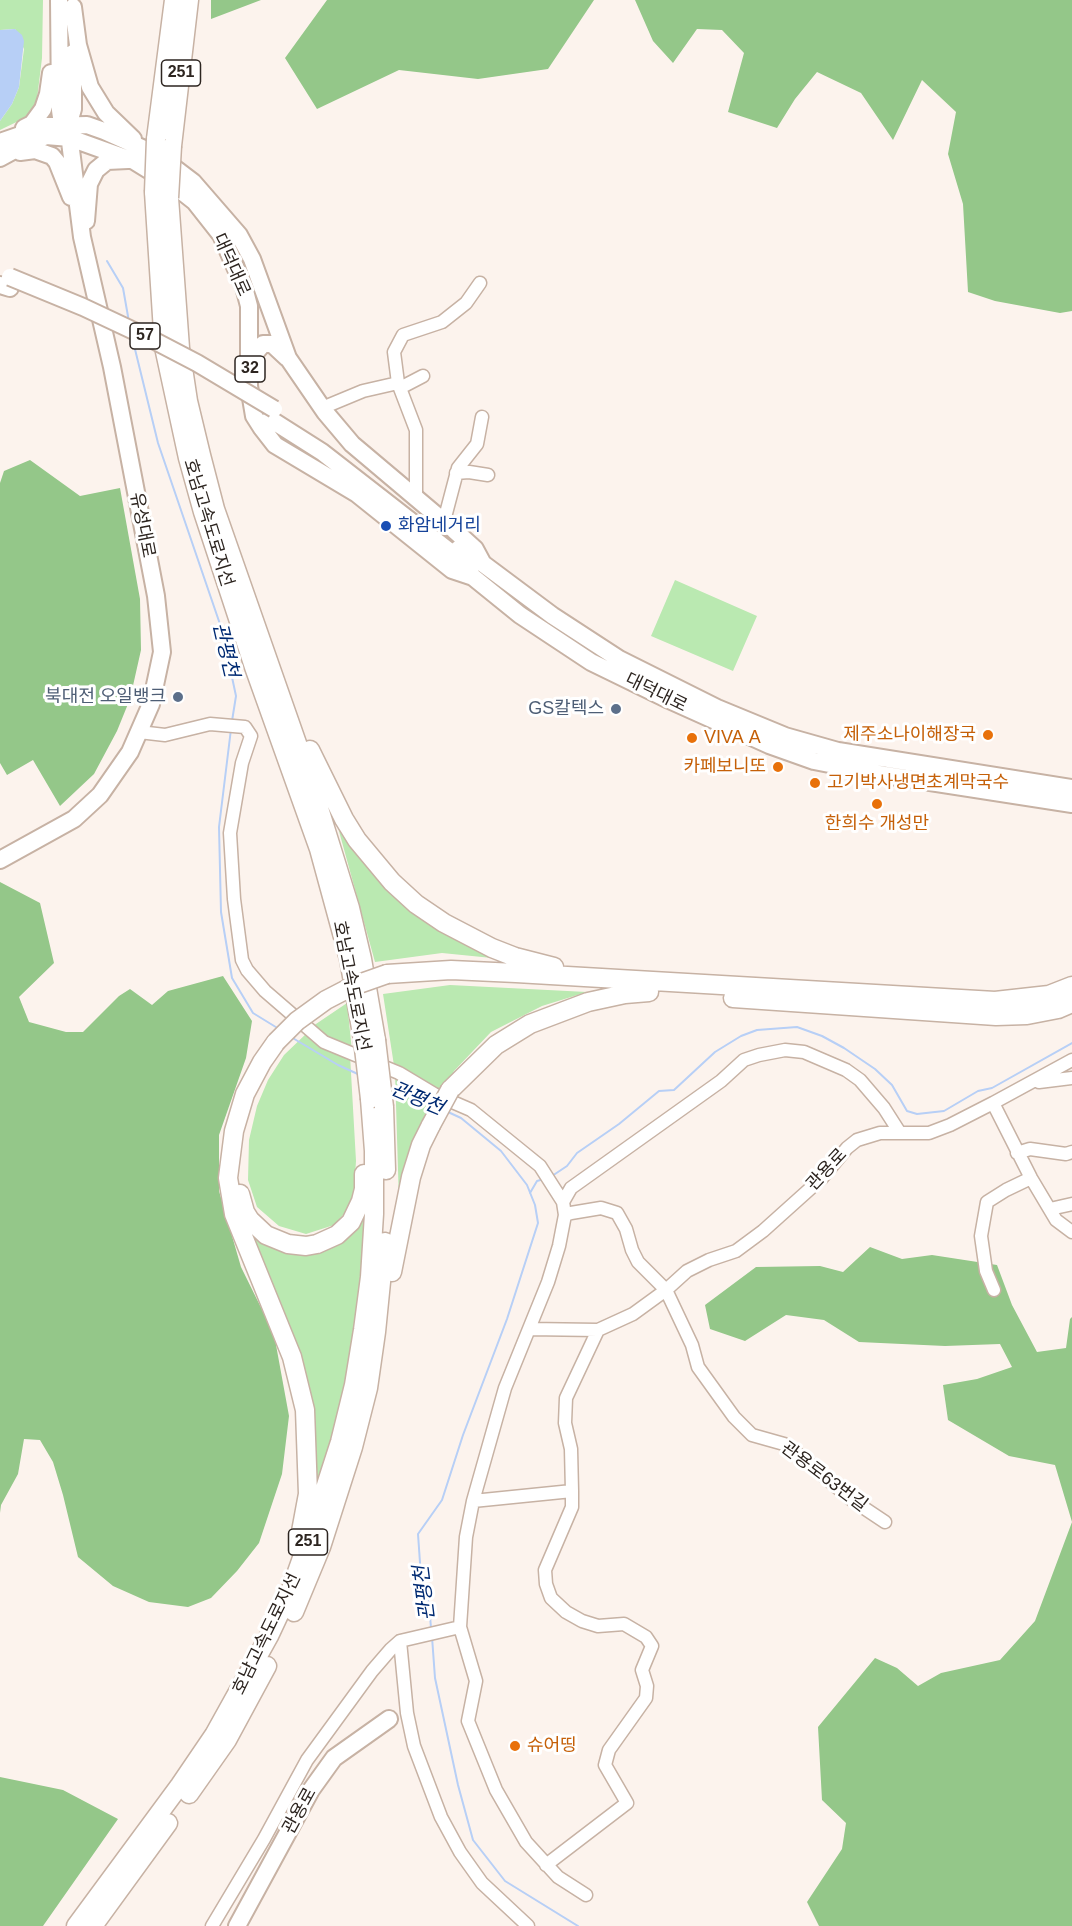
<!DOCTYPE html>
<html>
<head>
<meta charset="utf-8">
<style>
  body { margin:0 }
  canvas { display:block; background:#fcf3ed }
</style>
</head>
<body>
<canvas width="1072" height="1926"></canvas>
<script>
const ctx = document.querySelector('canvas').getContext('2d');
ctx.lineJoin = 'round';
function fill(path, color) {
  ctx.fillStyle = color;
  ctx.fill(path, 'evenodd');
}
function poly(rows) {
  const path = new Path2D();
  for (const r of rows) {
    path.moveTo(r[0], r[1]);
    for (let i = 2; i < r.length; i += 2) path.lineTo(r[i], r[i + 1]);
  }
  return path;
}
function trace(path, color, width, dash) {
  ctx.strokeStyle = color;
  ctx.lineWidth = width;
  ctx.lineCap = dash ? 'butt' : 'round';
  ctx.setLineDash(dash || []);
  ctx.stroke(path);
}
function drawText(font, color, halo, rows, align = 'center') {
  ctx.font = font + ' Helvetica,"Noto Sans KR",sans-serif';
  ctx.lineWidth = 6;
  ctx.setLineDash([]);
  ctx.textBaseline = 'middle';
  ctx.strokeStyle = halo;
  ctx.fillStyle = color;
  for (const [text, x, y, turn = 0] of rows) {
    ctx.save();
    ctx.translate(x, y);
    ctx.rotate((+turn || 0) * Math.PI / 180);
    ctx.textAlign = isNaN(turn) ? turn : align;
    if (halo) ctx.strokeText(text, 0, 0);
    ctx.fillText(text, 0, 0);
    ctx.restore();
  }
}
const green = poly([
  [0,0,43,0,42,58,37,99,29,116,0,130,0,121,12,104,19,87,24,49,15,29,0,30],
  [675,580,757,616,733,671,651,636],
  [334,813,365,858,502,959,442,953,375,962],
  [450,985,587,992,542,1006,491,1032,454,1071,420,1129,399,1202,395,1072,383,994],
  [347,1003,352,1051,325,1039,313,1026],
  [308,1032,350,1055,356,1161,353,1204,334,1225,306,1234,279,1226,257,1207,248,1180,249,1140,257,1106,268,1080,284,1055],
  [366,1213,362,1270,347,1372,340,1410,315,1497,314,1407,303,1361,281,1303,255,1252,245,1220,273,1242,351,1233]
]);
const forest = poly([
  [211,0,261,0,211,19],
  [327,0,594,0,548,69,478,79,399,70,317,109,285,58],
  [635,0,1072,0,1072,311,1060,313,995,301,968,292,963,204,948,154,956,112,922,80,893,140,861,93,817,72,795,99,777,128,728,112,744,53,722,30,697,29,673,63,653,41],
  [30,460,80,496,120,488,140,599,141,650,130,699,117,731,94,774,60,806,33,760,7,775,0,763,0,483,4,471],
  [0,882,40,903,54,963,19,997,29,1022,66,1032,83,1032,119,996,130,989,152,1005,168,991,223,976,252,1021,246,1058,219,1135,219,1191,241,1267,274,1334,289,1416,282,1474,259,1543,237,1571,211,1598,188,1607,149,1602,113,1586,78,1557,63,1495,53,1462,40,1440,24,1439,18,1474,1,1505,0,1513],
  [870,1247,902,1259,932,1255,997,1265,1012,1305,1037,1352,1066,1348,1070,1319,1072,1317,1072,1926,819,1926,807,1902,842,1849,846,1823,822,1800,818,1727,875,1658,897,1668,918,1686,941,1673,1000,1660,1035,1621,1072,1522,1055,1465,1009,1456,948,1420,943,1385,977,1379,1012,1367,1000,1344,945,1346,859,1342,824,1320,786,1315,745,1341,710,1329,705,1305,756,1267,820,1266,843,1272],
  [0,1777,63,1790,118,1819,43,1926,0,1926]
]);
const water = poly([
  [15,29,22,35,24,41,19,87,12,104,0,121,0,30]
]);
const stream = poly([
  [107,261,123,288,129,322],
  [132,337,158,443,222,630,236,696,232,721],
  [231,729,219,827,221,912,232,978,253,1013,279,1029],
  [291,1037,338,1065,360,1075],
  [389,1088,434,1107],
  [552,1176,567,1166,577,1153,619,1124,659,1091,674,1090,715,1052,741,1036,757,1030,797,1027,822,1036,844,1048,875,1069,892,1085,907,1111,917,1114,944,1111,978,1091,992,1088,1072,1043],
  [530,1193,537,1181,544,1179],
  [431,1628,429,1604,421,1577,418,1534,442,1500,463,1435,507,1319,538,1223,535,1205,527,1185,501,1151,461,1118,448,1112],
  [432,1637,435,1678,458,1785,473,1840,505,1881,578,1926]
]);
const minor = poly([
  [400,388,423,376],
  [322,408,363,391,398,383],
  [456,473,469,472,488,475],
  [416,497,416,430,398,383,394,352,403,335,442,322,466,303,480,283],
  [444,521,458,468,477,444,482,417],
  [139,732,165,735,210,724,245,727,251,736,242,763,230,833,234,899,242,960,247,970,265,991,324,1042,399,1073,434,1094,471,1110,540,1166,563,1202],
  [1039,1082,1072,1078],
  [993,1103,1031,1178,1056,1220,1072,1232],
  [1017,1153,1030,1149,1066,1154,1072,1152],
  [1050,1209,1072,1204],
  [565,1215,571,1213,601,1208,617,1213,626,1229,632,1250,638,1262,666,1290,692,1345,698,1367,734,1417,752,1435,784,1444,792,1449,852,1500,885,1522],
  [994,1290,986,1271,981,1236,987,1202,1006,1190,1031,1178],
  [529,1329,598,1330,633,1314,666,1290,687,1271,709,1260,736,1251,763,1231,822,1178,847,1148,857,1140,880,1133,929,1133,950,1125,993,1103,1072,1060],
  [473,1501,572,1491,571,1449,565,1423,566,1398,598,1330],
  [400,1641,407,1713,414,1746,441,1817,460,1852,482,1883,528,1926],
  [546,1865,627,1803,605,1765,609,1750,646,1698,647,1686,642,1670,652,1646,646,1637,624,1624,598,1626,582,1621,566,1612,551,1598,546,1584,545,1570,572,1507,572,1491],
  [586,1895,558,1877,526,1842,496,1790,468,1721,476,1681,460,1627,466,1537,473,1501,505,1388,548,1282,559,1246,565,1215,563,1202,571,1188,721,1081,744,1060,759,1055,785,1050,804,1052,846,1070,860,1080,884,1108,900,1133],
  [212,1926,264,1839,307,1760,372,1671,391,1649,400,1641,460,1627]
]);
const major = poly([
  [73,7,78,45,90,87,106,113,133,139],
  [68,126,73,109,73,53],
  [24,128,32,124,43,109,48,94,51,73],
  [0,142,46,126,87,125,104,131,142,148,168,163,193,182,239,235,252,259,288,358,325,412,352,444,454,530,475,549,482,562],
  [20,152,35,150,52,156,57,162,71,197],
  [0,158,22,146,46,136,70,138,134,161,176,187,195,202,221,235,244,287,249,306,249,386,254,416,261,427,275,445,357,494,452,570,473,577],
  [86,221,89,184,96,170,107,161,128,160],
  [0,285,10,288],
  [250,359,263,344,272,344,287,358],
  [270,419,322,452,462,561,473,577,520,615,591,662,669,700,769,745,814,761,885,775,1072,804],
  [458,549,468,558,482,563,553,616,619,659,717,708,785,736,838,751,1072,788],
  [0,860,74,819,100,795,130,752,151,704,162,652,156,596,112,367,82,237,68,126,61,117,60,110,59,0],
  [237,1926,311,1790,334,1758,389,1719]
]);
const highway = poly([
  [156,139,174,0],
  [172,146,189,0],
  [154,192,164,347,188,458,203,512,254,667,319,849,349,959,363,1040],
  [169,198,180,348,188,401,201,455,215,509,313,789,350,908,362,959,376,1040],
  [310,750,344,819,357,840,392,882,416,904,444,923,492,948,515,957,554,967],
  [387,974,451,970,516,973,995,1001,1049,995,1072,986],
  [733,998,996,1016,1027,1015,1058,1009,1072,1003],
  [276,1042,262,1062,245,1094,234,1131,228,1178,234,1214,292,1357,305,1410,308,1494,300,1537],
  [450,1090,496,1045,530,1024,588,1002,625,994,649,992],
  [384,1107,386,1170],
  [240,1194,245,1212,250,1220,266,1235,288,1244,306,1246,317,1244,337,1235,351,1222,361,1201,364,1189,364,1174],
  [392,1272,411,1177,421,1145,431,1125],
  [294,1612,321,1547,353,1447,368,1388,376,1332,385,1242],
  [189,1794,227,1740,267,1666],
  [76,1926,180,1785,214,1735,269,1636,291,1589,308,1541,340,1442,354,1385,363,1330,370,1277,374,1214,374,1151,370,1099],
  [93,1926,168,1823]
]);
const majorBridge = poly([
  [10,277,83,307,151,339,197,363,274,409]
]);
const highwayBridge = poly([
  [154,192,156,139],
  [169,198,172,146],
  [363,1040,370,1099],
  [376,1040,384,1107],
  [276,1042,297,1021,326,1000,353,986,387,974],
  [431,1125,450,1090]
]);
const markers = [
  [386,526,6,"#1a4fb4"],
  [178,697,6,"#5c6f8a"],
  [616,709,6,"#5c6f8a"],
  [988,735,6,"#e8710a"],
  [692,738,6,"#e8710a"],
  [778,767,6,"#e8710a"],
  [815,783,6,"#e8710a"],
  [877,804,6,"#e8710a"],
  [515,1746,6,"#e8710a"]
];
const shields = [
  [181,73,39],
  [145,336,30],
  [250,369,30],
  [308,1542,39]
];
const shieldNames = [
  ["251",181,73],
  ["57",145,336],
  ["32",250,369],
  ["251",308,1542]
];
const streetNames = [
  ["대덕대로",231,265,66],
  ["호남고속도로지선",208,523,73],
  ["유성대로",142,525,79],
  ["대덕대로",656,693,26],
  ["호남고속도로지선",351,986,79],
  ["관용로",827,1170,-47],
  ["관용로63번길",824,1477,37],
  ["호남고속도로지선",267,1634,-64],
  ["관용로",300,1811,-61]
];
const transitNames = [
  ["화암네거리",398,526]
];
const serviceNames = [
  ["북대전 오일뱅크",166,697],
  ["GS칼텍스",604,709]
];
const foodNames = [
  ["제주소나이해장국",976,735,"right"],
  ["VIVA A",704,738],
  ["카페보니또",766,767,"right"],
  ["고기박사냉면초계막국수",827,783],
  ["한희수 개성만",877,824,"center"],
  ["슈어띵",527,1746]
];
const waterNames = [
  ["관평천",225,650,77],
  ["관평천",417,1099,23],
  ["관평천",425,1593,-97]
];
fill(green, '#bae9b1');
fill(forest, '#94c789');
fill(water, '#b7cff6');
trace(stream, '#b7cff6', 2);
trace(minor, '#c7b2a4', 15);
trace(major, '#c7b2a4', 20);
trace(highway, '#c7b2a4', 21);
trace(minor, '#fff', 12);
trace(major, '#fff', 16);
trace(highway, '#fff', 18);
trace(majorBridge, '#c7b2a4', 20, []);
trace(highwayBridge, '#c7b2a4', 21, []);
trace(majorBridge, '#fff', 16);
trace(highwayBridge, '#fff', 18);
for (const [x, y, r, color] of markers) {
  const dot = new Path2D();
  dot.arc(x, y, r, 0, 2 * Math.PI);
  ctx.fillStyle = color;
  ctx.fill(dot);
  trace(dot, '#fff', 2);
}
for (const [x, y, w] of shields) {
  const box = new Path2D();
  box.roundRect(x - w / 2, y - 13, w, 26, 4.5);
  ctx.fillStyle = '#fff';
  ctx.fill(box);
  trace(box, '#2d2520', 1.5);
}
drawText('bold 16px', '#2d2520', null, shieldNames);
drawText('18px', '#2d2520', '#fff', streetNames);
drawText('18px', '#164399', '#fff', transitNames, 'left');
drawText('18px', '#4e5e75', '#fff', serviceNames, 'right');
drawText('18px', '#c56008', '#fff', foodNames, 'left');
drawText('italic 20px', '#002a72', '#fff', waterNames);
</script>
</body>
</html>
